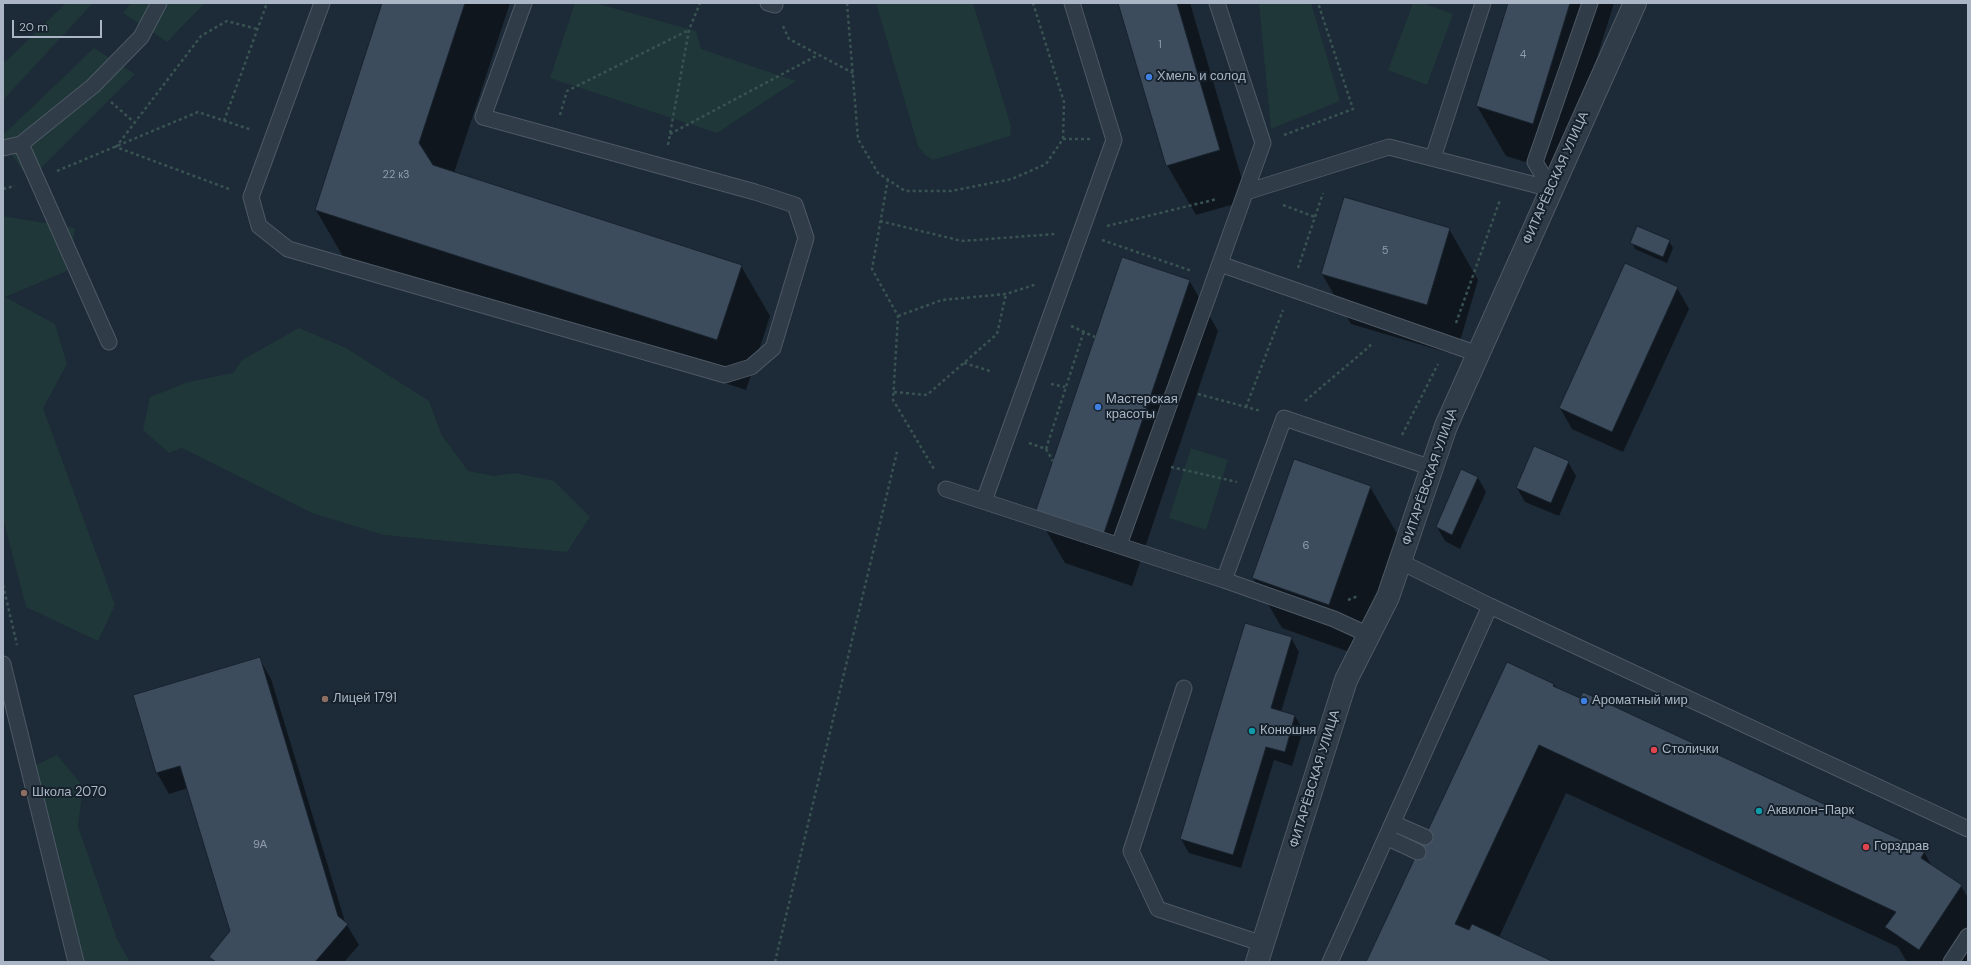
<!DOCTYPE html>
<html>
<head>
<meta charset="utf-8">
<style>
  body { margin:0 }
  #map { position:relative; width:1971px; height:965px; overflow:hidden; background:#1d2a37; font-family:"DM Sans",sans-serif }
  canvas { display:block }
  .frame { position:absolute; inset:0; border:4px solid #aab6c5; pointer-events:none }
  .scale { position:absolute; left:12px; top:20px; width:90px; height:18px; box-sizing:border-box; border:2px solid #aab6c5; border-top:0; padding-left:5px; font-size:12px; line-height:14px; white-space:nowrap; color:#aab6c5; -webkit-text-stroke:3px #16212c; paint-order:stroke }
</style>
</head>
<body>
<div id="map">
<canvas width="1971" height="965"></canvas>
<div class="frame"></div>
<div class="scale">20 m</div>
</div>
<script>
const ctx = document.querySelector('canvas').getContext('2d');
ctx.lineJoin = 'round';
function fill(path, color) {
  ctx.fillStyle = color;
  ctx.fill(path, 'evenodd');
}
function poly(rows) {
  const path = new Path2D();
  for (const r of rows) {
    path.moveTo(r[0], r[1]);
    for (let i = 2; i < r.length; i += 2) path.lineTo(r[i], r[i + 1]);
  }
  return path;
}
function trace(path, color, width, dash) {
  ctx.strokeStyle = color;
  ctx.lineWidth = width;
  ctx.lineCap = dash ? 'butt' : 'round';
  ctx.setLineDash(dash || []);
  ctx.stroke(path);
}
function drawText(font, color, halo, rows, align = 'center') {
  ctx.font = font + ' "DM Sans",sans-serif';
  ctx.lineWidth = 4;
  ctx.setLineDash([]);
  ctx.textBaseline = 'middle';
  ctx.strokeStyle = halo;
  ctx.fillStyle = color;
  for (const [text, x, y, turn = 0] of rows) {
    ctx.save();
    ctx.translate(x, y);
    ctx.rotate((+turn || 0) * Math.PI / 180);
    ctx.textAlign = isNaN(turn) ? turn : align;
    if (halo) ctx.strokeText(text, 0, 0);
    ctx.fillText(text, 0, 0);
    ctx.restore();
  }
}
const green = poly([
  [66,3,93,3,3,100,3,62,6,61],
  [131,3,205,3,167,42,123,13],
  [575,3,595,3,696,31,701,49,796,81,717,133,550,78],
  [876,3,973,3,1011,126,1010,136,933,160,925,155,918,146],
  [1259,3,1311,3,1340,101,1271,129],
  [1413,3,1423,3,1453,14,1427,85,1388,70],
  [94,48,135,74,29,180,3,141,3,135],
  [3,216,75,228,67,271,5,297,55,324,67,364,43,408,115,605,98,641,26,607,3,518],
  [299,328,346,348,429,401,441,434,468,471,494,476,515,473,554,481,590,517,567,552,384,535,312,513,182,448,169,453,143,430,150,397,188,382,233,373,242,360],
  [1191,448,1228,460,1206,530,1169,518],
  [57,755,83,786,78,826,117,939,130,962,80,962,30,768]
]);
const shadow = poly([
  [384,3,510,3,454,173,741,266,770,316,746,390,345,260,316,210],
  [1119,3,1190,3,1248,200,1196,215,1167,165],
  [1509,3,1614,3,1561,173,1506,156,1477,106],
  [1449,229,1478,280,1456,355,1351,324,1322,274],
  [1669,241,1673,248,1667,263,1635,249,1632,242],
  [1189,280,1218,331,1132,586,1065,563,1036,513],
  [1677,288,1689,309,1623,452,1572,429,1560,408],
  [1568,462,1576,476,1559,516,1525,502,1517,488],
  [1462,471,1478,478,1486,492,1460,549,1445,541,1437,527],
  [1370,487,1399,537,1358,655,1282,628,1253,578],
  [1291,638,1299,652,1281,712,1295,716,1303,730,1292,766,1274,760,1241,868,1189,853,1181,839],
  [259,658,271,679,345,922,359,945,344,962,214,962,211,957,231,932,188,788,169,794,157,773,134,696],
  [1554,684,1556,688,1924,852,1933,868,1961,886,1968,898,1968,962,1907,962,1898,947,1566,793,1499,937,1552,962,1367,962]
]);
const building = poly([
  [382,3,465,3,419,143,433,165,742,265,717,340,315,210,382,3],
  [1118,3,1177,3,1220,150,1166,166,1118,3],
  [1508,3,1570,3,1533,124,1476,106,1508,3],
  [1344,197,1450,228,1427,305,1321,274,1344,197],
  [1637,226,1670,240,1663,257,1630,243,1637,226],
  [1122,257,1190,280,1103,536,1035,513,1122,257],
  [1625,263,1678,287,1612,432,1559,408,1625,263],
  [1534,446,1569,461,1551,503,1516,488,1534,446],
  [1294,459,1371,486,1329,605,1252,578,1294,459],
  [1461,469,1478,477,1452,535,1436,527,1461,469],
  [1245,623,1292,637,1271,708,1295,715,1285,752,1266,747,1233,855,1180,839,1245,623],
  [260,657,338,916,348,924,315,962,216,962,209,957,230,931,180,766,156,773,133,695,260,657],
  [1507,662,1554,684,1553,686,1580,698,1583,692,1925,851,1921,858,1962,885,1919,950,1885,927,1896,912,1539,745,1455,924,1469,930,1472,924,1554,962,1366,962,1507,662]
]);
const path = poly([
  [847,3,858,139,878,173,905,191,951,191,1012,179,1046,164,1063,139,1064,102,1033,3],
  [783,26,789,39,853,73],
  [111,102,135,123],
  [560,115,567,91,689,30],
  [224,121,267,3],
  [670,134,818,55],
  [1284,135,1353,109,1318,3],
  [1063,139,1090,139],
  [668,145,689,30,700,3],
  [57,171,198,112,252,130],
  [888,179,872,269,898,316,893,400,934,469],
  [3,189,15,186],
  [229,189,116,147,201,36,227,21,257,29],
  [1283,205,1315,217],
  [880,221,962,241,1055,234],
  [1107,226,1217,199],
  [1102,240,1192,271],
  [1298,268,1323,193],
  [898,316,942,300,1006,294,1037,284],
  [1456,323,1500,200],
  [1071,326,1095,337],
  [964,363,990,371],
  [1051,384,1065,387],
  [894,392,927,395,997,334,1006,294],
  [1198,394,1261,411],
  [1305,401,1370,346,1371,342],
  [1246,407,1283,310],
  [1402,435,1438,364],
  [1029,443,1046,449,1053,461],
  [1046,449,1084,331],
  [1171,467,1237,482],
  [3,585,17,645],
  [1348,600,1358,596],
  [775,962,897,452]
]);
const lane = poly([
  [322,3,251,197,259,226,288,249,725,375,751,367,773,348,806,238,795,205,755,192,483,117,524,3],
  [768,3,775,5],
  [21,144,109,342],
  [3,148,21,144,93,86,141,37,159,3],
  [1433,158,1483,3],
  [1551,189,1535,162,1590,3],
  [1246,192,1389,147,1551,189],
  [1220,264,1478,354],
  [946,489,1224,580,1334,619,1369,635],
  [984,501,1114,140,1072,3],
  [1119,545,1263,143,1217,3],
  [1401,562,1490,606,1968,829],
  [1224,580,1284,418,1432,468],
  [3,664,76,962],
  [1184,688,1131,851,1158,909,1263,944],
  [1393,823,1425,837],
  [1386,837,1418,852],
  [1330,962,1490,606],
  [1951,962,1968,936]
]);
const street = poly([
  [1257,962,1346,680,1388,597,1446,426,1635,3]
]);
const markers = [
  [1149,77,4,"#3f7fe0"],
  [1098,407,4,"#3f7fe0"],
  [325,699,4,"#8d6e63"],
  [1584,701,4,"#3f7fe0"],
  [1252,731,4,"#0f9aa8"],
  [1654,750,4,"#e0444e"],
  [24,793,4,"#8d6e63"],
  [1759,811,4,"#0f9aa8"],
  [1866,847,4,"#e0444e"]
];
const numberNames = [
  ["1",1160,45],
  ["4",1523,55],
  ["22 к3",396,175],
  ["5",1385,251],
  ["6",1306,546],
  ["9А",260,845]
];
const poiNames = [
  ["Хмель и солод",1157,77],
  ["Мастерская",1106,400],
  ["красоты",1106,415],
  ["Лицей 1791",333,699],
  ["Ароматный мир",1592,701],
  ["Конюшня",1260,731],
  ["Столички",1662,750],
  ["Школа 2070",32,793],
  ["Аквилон-Парк",1767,811],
  ["Горздрав",1874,847]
];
const streetNames = [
  ["ФИТАРЁВСКАЯ УЛИЦА",1556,178,-66],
  ["ФИТАРЁВСКАЯ УЛИЦА",1430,477,-71],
  ["ФИТАРЁВСКАЯ УЛИЦА",1315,779,-73]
];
fill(green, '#1f3738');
fill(shadow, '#0007');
fill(building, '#3d4c5d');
trace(building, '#18232e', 1);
trace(lane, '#4e5966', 17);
trace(street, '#4e5966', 24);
trace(path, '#395353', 2.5, [3, 3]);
trace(lane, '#303c48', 15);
trace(street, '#303c48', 22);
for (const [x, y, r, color] of markers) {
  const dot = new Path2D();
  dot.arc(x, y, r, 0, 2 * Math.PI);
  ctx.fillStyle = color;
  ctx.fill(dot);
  trace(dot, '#16212c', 1.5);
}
drawText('11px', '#8f9cab', null, numberNames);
drawText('13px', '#aab6c5', '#16212c', poiNames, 'left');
drawText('13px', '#aab6c5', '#16212c', streetNames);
</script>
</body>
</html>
